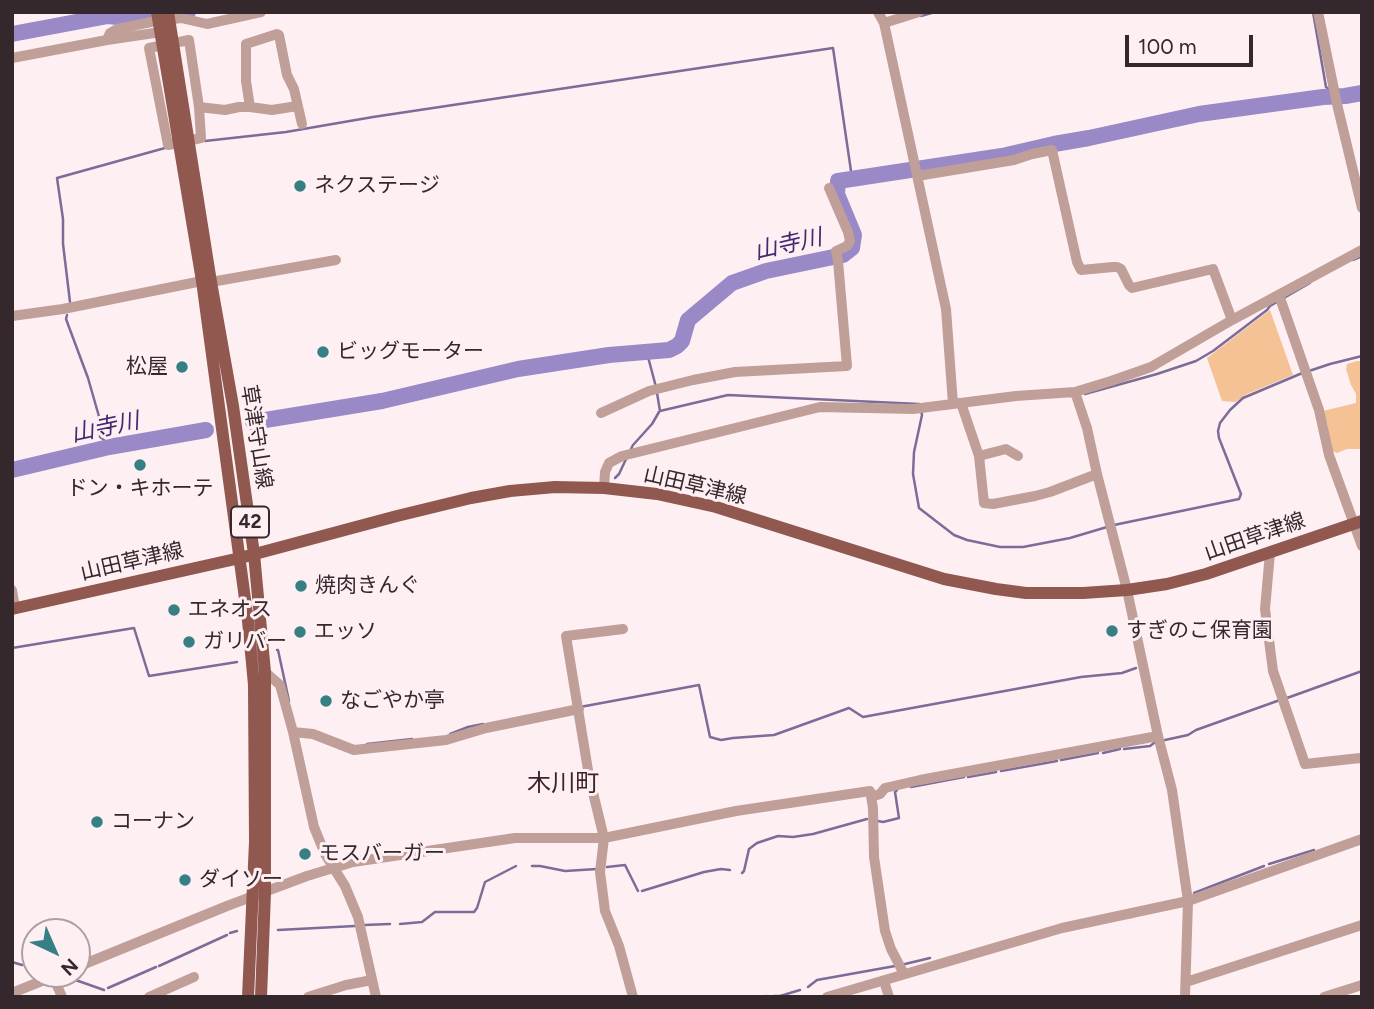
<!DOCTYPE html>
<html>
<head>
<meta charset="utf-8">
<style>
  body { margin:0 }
  #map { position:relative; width:1374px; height:1009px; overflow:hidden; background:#feeff3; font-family:Figtree,sans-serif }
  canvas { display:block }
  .frame { position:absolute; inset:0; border:14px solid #35282c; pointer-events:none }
  .north { position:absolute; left:21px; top:918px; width:70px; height:70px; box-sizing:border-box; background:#feeff3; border:2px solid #ae9fa3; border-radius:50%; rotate:136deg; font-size:19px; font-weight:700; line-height:28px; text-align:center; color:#35282c }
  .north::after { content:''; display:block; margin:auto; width:24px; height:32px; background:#367f84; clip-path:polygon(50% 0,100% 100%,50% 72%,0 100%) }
  .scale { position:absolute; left:1125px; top:35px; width:128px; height:32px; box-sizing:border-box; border:4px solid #35282c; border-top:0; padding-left:9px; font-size:21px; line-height:24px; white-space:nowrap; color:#35282c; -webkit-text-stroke:5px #feeff3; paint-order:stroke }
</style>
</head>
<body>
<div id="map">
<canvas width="1374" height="1009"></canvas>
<div class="frame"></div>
<div class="north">N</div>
<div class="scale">100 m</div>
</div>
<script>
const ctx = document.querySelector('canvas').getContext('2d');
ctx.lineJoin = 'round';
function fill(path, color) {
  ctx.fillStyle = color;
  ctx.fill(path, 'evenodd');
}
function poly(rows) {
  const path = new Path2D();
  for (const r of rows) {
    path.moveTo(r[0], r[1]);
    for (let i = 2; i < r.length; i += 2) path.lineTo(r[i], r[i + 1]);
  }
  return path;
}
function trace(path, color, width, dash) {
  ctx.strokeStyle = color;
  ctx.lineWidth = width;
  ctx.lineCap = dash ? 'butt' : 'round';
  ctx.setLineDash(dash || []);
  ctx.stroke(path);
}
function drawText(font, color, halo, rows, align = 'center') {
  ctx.font = font + ' Figtree,"Noto Sans JP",sans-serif';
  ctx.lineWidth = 6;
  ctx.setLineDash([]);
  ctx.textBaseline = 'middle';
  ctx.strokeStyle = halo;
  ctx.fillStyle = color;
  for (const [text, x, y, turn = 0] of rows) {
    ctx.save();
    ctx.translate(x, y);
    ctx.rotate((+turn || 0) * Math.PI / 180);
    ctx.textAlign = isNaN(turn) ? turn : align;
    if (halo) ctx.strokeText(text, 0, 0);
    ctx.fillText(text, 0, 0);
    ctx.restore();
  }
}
const green = poly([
  [1270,310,1293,375,1247,394,1235,402,1222,401,1207,358],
  [1357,361,1362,361,1362,449,1347,449,1337,453,1332,451,1327,423,1323,411,1356,403,1356,394,1351,385,1346,369,1347,364]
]);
const stream = poly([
  [1313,12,1326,87,1330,90],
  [921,16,935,12],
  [205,141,286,132,373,117,833,48,851,171],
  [1362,238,1362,244],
  [1353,260,1362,256],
  [70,302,63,244,63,219,57,178,165,148],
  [67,315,66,319,88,378,100,420,100,437,106,441,109,447],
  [647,353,656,387],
  [1085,392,1085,394,1157,374,1196,361,1213,351,1267,310,1270,306,1310,283],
  [657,393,660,411,728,395,919,404],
  [921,410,922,415,914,452,913,474,919,508,954,535,967,540,1000,547,1023,547,1070,538,1107,527],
  [630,451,633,445,652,424,659,412],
  [615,478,619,474,627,457],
  [1114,525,1239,499,1241,494,1219,438,1218,431,1220,423,1230,410,1243,398,1300,374,1330,364,1362,356],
  [12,648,134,628,149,676,237,662],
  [277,650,278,650,289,701],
  [1287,698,1362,671],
  [580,707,699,685,710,737,721,740,733,738,774,735,849,708,863,717,1081,677,1122,673,1136,668],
  [450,734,468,727,483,724],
  [1165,740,1188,735,1196,730,1280,700],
  [367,744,412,739],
  [1124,749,1150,746,1154,743],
  [1103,753,1120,749],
  [1061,760,1098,753],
  [1001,771,1057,761],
  [968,777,996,772],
  [911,787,964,777],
  [878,821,883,822,899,818,895,792,897,790],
  [1269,864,1314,850],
  [532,866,540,866,565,871,597,869],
  [607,867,625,865,638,891],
  [742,873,744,871,749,849,757,843,778,836,793,837,813,834,867,819],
  [642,891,704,872,721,869,730,870],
  [1194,893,1264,866],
  [400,924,422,922,435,912,474,912,477,908,485,882,516,866],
  [364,925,390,924],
  [278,930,355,926],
  [230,933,237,931],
  [12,962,22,965],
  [905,964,930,958],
  [25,966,35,967],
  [159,966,227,935],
  [67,977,104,990],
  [808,987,817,980,895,966],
  [108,988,156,967],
  [774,996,780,996,800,990],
  [763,997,766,996]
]);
const river = poly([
  [12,34,108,16,138,19,188,12],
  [253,422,382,401,518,369,609,355,669,350,677,346,682,341,688,320,732,283,766,271,843,255,852,248,854,235,837,194,838,181,1002,156,1054,144,1089,138,1199,114,1323,97,1345,96,1362,93],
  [12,470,109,447,206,430]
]);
const minor = poly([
  [878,12,884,23,946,309,953,404],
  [1318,12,1337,104,1362,208],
  [884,23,919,12],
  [107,40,110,33,117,29,151,22,181,18,207,24,261,12],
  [189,40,199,107,201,138,168,145,149,48,189,40],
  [12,58,107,40,161,32],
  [199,107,225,110,239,107,250,107,272,110,297,106],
  [250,107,246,81,246,44,277,34,279,35,287,75,294,89,302,124],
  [917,176,1014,160,1032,154,1052,150,1077,262,1081,270,1113,267,1117,267,1121,269,1129,285,1132,288,1213,269,1232,320],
  [211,282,336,260],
  [1279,295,1319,410,1329,455,1362,546],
  [12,316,63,309,202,281],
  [1075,392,1087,428,1097,474,1127,590,1158,736,1172,790,1188,901,1185,997],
  [961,403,979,456,984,503,993,504,1035,496,1050,492,1097,474],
  [601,413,649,391,693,380,735,372,847,366,838,261,836,251,847,246,850,241,848,232,829,188],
  [979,456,1006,449,1018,456],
  [604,488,605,472,609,463,622,456,820,407,913,409,1016,396,1075,392,1111,381,1151,367,1232,320,1362,250],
  [1270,553,1265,609,1273,671,1305,764,1360,758,1362,759],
  [12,590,15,608],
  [623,629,566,636,589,776,604,838,600,872,605,911,619,946,633,997],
  [265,672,280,685,293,732,314,827,325,854,345,886,358,917,376,997],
  [293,732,313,734,354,750,446,740,486,728,579,709],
  [871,797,880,794,885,788,920,780,1158,736],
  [77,967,227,906,307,876,353,862,515,838,604,838,736,811,870,791,873,808,874,857,885,931,891,949,904,974],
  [53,976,62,997],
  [884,981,889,997],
  [1186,982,1362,925],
  [12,993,59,974],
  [149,997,194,977],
  [308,997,346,985,372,980],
  [827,997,1062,928,1188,901,1362,839],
  [1324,997,1362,985]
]);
const major = poly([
  [157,12,202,281,248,621,254,685,255,842,248,997],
  [168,12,211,282,233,406,254,554,265,672,265,893,261,997],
  [12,609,240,558,397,516,471,498,510,491,555,487,604,488,657,494,716,507,944,579,996,589,1026,593,1083,593,1127,590,1167,584,1206,574,1362,521]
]);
const markers = [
  [300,186,7,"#367f84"],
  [323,352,7,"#367f84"],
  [182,367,7,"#367f84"],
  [140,465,7,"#367f84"],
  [301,586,7,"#367f84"],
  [174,610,7,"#367f84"],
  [1112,631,7,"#367f84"],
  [300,632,7,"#367f84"],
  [189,642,7,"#367f84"],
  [326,701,7,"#367f84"],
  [97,822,7,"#367f84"],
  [305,854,7,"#367f84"],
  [185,880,7,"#367f84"]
];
const shields = [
  [250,522,38]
];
const shieldNames = [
  ["42",250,522]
];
const poiNames = [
  ["ネクステージ",314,186],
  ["ビッグモーター",337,352],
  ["松屋",168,367,"right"],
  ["ドン・キホーテ",140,489,"center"],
  ["焼肉きんぐ",315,586],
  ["エネオス",188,610],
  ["すぎのこ保育園",1126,631],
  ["エッソ",314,632],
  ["ガリバー",203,642],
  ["なごやか亭",340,701],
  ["コーナン",111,822],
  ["モスバーガー",319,854],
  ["ダイソー",199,880]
];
const streetNames = [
  ["草津守山線",256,437,81],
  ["山田草津線",695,486,13],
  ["山田草津線",1255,537,-19],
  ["山田草津線",132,562,-13]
];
const waterNames = [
  ["山寺川",788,245,-13],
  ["山寺川",105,428,-12]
];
const quarterNames = [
  ["木川町",563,784]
];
fill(green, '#f5c296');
trace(stream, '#7b6c98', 2.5);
trace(river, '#9989c6', 16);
trace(minor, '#c09f98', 10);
trace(major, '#90584e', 12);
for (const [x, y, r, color] of markers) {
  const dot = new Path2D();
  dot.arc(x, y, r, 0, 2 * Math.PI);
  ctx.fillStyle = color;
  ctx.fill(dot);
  trace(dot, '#feeff3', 2.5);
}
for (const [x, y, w] of shields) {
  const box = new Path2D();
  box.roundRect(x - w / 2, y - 15.5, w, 31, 5);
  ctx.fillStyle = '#feeff3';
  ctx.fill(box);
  trace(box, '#35282c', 2);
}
drawText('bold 19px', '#35282c', null, shieldNames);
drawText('21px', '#35282c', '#feeff3', poiNames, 'left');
drawText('21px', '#35282c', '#feeff3', streetNames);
drawText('italic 23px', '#432972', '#feeff3', waterNames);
drawText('24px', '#3d232c', '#feeff3', quarterNames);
</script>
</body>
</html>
